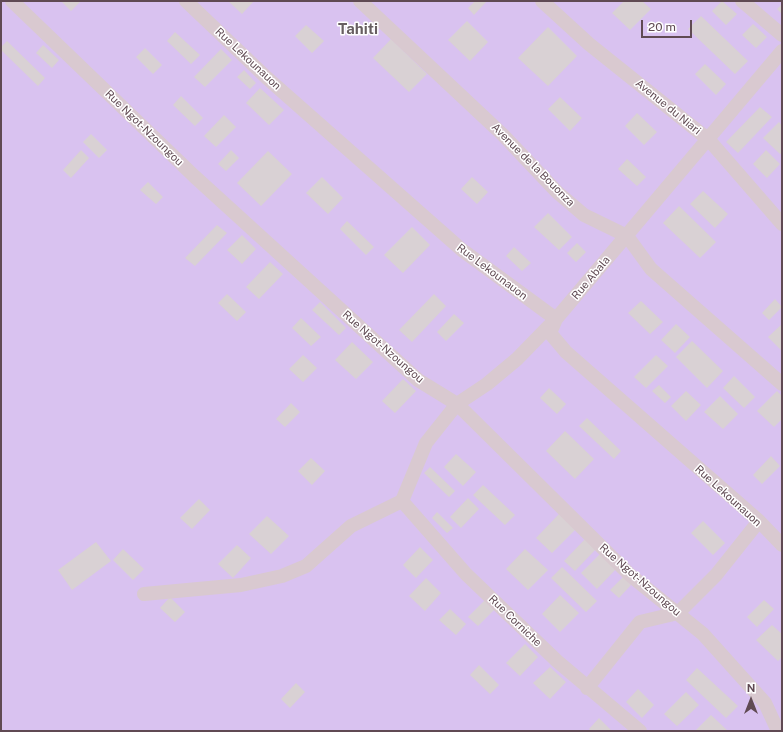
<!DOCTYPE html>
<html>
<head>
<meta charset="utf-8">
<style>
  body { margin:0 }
  #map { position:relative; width:783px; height:732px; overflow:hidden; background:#f2f4f2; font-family:"Public Sans",sans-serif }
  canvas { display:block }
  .frame { position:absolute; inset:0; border:2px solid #604a53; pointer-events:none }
  .north { position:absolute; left:731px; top:680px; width:40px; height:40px; -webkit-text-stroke:3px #fff; paint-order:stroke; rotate:0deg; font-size:11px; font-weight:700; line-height:16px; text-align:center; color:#604a53 }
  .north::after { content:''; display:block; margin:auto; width:14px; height:18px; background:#604a53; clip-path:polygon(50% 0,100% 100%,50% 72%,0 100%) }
  .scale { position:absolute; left:641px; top:20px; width:51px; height:18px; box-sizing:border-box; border:2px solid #604a53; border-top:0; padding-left:5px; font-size:12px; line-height:14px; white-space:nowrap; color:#604a53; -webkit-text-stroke:3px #fff; paint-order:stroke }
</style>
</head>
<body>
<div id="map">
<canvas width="783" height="732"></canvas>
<div class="frame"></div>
<div class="north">N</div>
<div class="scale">20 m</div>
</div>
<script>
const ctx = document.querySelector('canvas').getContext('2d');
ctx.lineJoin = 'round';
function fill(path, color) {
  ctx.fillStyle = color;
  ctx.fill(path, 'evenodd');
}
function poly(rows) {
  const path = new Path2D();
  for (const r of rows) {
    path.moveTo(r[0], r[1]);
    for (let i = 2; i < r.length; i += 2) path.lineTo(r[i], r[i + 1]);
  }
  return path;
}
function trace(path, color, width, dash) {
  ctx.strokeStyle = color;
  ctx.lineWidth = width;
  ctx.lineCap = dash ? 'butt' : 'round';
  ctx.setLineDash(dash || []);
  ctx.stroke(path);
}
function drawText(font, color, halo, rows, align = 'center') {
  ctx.font = font + ' "Public Sans",sans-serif';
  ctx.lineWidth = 3;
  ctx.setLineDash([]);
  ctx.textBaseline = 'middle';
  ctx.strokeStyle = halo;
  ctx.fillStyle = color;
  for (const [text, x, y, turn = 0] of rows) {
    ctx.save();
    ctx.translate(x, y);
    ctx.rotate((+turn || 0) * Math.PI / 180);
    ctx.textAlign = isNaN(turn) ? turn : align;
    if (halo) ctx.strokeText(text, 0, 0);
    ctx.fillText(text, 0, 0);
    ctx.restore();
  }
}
const green = poly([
  [1,1,782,1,782,731,1,731]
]);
const building = poly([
  [61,1,81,1,71,11],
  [228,1,254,1,242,14],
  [475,1,487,1,474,15,468,8],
  [624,1,642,1,651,9,630,30,612,13],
  [722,1,737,14,726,25,712,11],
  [782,4,782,14,777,9],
  [701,16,748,61,735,74,688,29],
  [467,21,488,42,470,61,448,40],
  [753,24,767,37,756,48,742,35],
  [306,25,324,41,312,53,295,36],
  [548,27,577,56,548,86,518,58],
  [175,32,200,55,191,64,167,41],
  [391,39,427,74,409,92,373,58],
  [7,41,45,78,38,86,1,50,1,47],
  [43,45,59,60,52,68,36,53],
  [145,48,162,65,153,74,136,57],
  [221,49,232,60,205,87,194,77],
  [705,64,726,84,716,95,695,74],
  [244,70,256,83,250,89,237,77],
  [260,88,284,110,269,125,246,103],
  [181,96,203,118,195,126,173,105],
  [560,97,582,118,570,131,548,109],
  [760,107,772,117,738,153,726,142],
  [637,113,657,132,644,145,625,126],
  [224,115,236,127,216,147,204,136],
  [779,122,782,126,782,153,780,154,763,138],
  [91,134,107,150,99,158,83,142],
  [81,150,89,158,71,178,63,170],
  [231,150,239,158,226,171,218,164],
  [766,150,780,164,767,178,753,164],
  [268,151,292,174,261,206,237,183],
  [627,159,646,177,637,186,618,169],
  [322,177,343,198,328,214,306,193],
  [472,177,488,192,477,204,461,189],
  [148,182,163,197,156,204,140,190],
  [703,191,728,214,715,228,690,204],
  [679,206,716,242,700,258,663,223],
  [548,213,572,237,559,250,534,227],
  [347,221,374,247,366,255,340,229],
  [217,225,227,233,195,266,185,258],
  [412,227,430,245,403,273,384,255],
  [242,235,256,249,242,264,227,250],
  [577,243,586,252,576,262,567,253],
  [514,247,531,263,522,271,506,256],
  [270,262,283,274,259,299,246,287],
  [227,294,246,312,237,321,218,303],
  [434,294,446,306,412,342,399,330],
  [775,299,782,307,769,320,762,313],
  [641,301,663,322,650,334,628,313],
  [320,302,346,328,339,335,312,310],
  [454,314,464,323,446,341,437,332],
  [301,318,321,337,311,346,292,328],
  [676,324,690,337,675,353,661,340],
  [782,324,782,351,768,337],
  [692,341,723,371,707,388,676,357],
  [352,342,373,362,356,379,335,360],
  [303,355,317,368,303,382,289,369],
  [656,355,668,366,646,388,634,377],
  [734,376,755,397,744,408,723,388],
  [403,379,416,391,395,413,382,401],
  [659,385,671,397,665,403,652,391],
  [549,388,566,404,557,414,540,398],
  [686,391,701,405,686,421,671,406],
  [777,391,782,396,782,419,774,427,757,411],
  [720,396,738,414,723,429,704,412],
  [291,403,300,412,285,427,276,419],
  [587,418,621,451,614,459,579,426],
  [565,431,594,459,575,479,546,451],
  [456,454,476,472,463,486,444,467],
  [771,456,780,466,762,484,753,475],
  [311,458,325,471,312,485,298,471],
  [430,467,455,491,449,497,424,473],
  [483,485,515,515,505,525,473,495],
  [468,498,479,509,461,528,450,517],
  [199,499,210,510,192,529,180,518],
  [437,512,453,528,447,533,432,518],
  [559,514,576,529,552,553,536,538],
  [267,516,289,536,271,554,249,534],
  [703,521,725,543,713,555,691,533],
  [586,538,597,548,575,571,564,561],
  [96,542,111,561,72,590,58,570],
  [237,545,251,558,233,578,218,564],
  [420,547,433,560,416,578,403,565],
  [123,549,144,569,133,580,113,560],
  [525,549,548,570,528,590,506,569],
  [601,553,617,568,597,589,581,573],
  [562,567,597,601,586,612,551,578],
  [623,577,631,585,619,598,610,590],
  [426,578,441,593,425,611,409,596],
  [560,595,579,613,560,632,542,614],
  [170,597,185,612,175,622,160,608],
  [486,599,496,608,478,626,468,617],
  [764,600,774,609,757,627,747,617],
  [450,609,466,624,456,635,439,620],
  [772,625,782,634,782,657,778,661,756,640],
  [525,644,538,657,520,676,506,663],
  [479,665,499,685,490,694,470,675],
  [550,667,566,682,550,699,533,683],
  [697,668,738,706,726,718,686,680],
  [296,683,305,692,290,708,281,699],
  [638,689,654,705,642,718,626,702],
  [686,692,699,705,677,726,664,714],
  [711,715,728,731,695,731],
  [599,718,612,731,591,731,589,729]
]);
const street = poly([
  [12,1,194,176,418,380,457,404,630,575,703,634,765,703,778,731],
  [186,1,267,78,462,250,556,319,550,333,566,352,759,521,782,545],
  [360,1,503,135,557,192,584,215,627,236,651,269,782,384],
  [542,1,589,44,709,140,782,224],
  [742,1,782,35],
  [402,501,426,443,457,404,487,384,517,359,556,319,782,51],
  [402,501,466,574,557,661,640,731],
  [144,594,241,585,282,576,306,566,351,526,402,501],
  [587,688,640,622,678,613,716,575,759,521]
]);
const streetNames = [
  ["Rue Lekounauon",248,59,43],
  ["Avenue du Niari",668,107,39],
  ["Rue Ngot-Nzoungou",144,128,44],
  ["Avenue de la Bouonza",533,165,45],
  ["Rue Lekounauon",492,272,37],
  ["Rue Abala",591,278,-50],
  ["Rue Ngot-Nzoungou",383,347,41],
  ["Rue Lekounauon",728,496,42],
  ["Rue Ngot-Nzoungou",640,580,41],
  ["Rue Corniche",515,621,44]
];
const districtNames = [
  ["Tahiti",358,29]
];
fill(green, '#d9c2f0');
fill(building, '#d9d1d4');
trace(street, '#d9c9d0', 14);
drawText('11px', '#604a53', '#fff', streetNames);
drawText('bold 15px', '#675e61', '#fff', districtNames);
</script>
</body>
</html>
